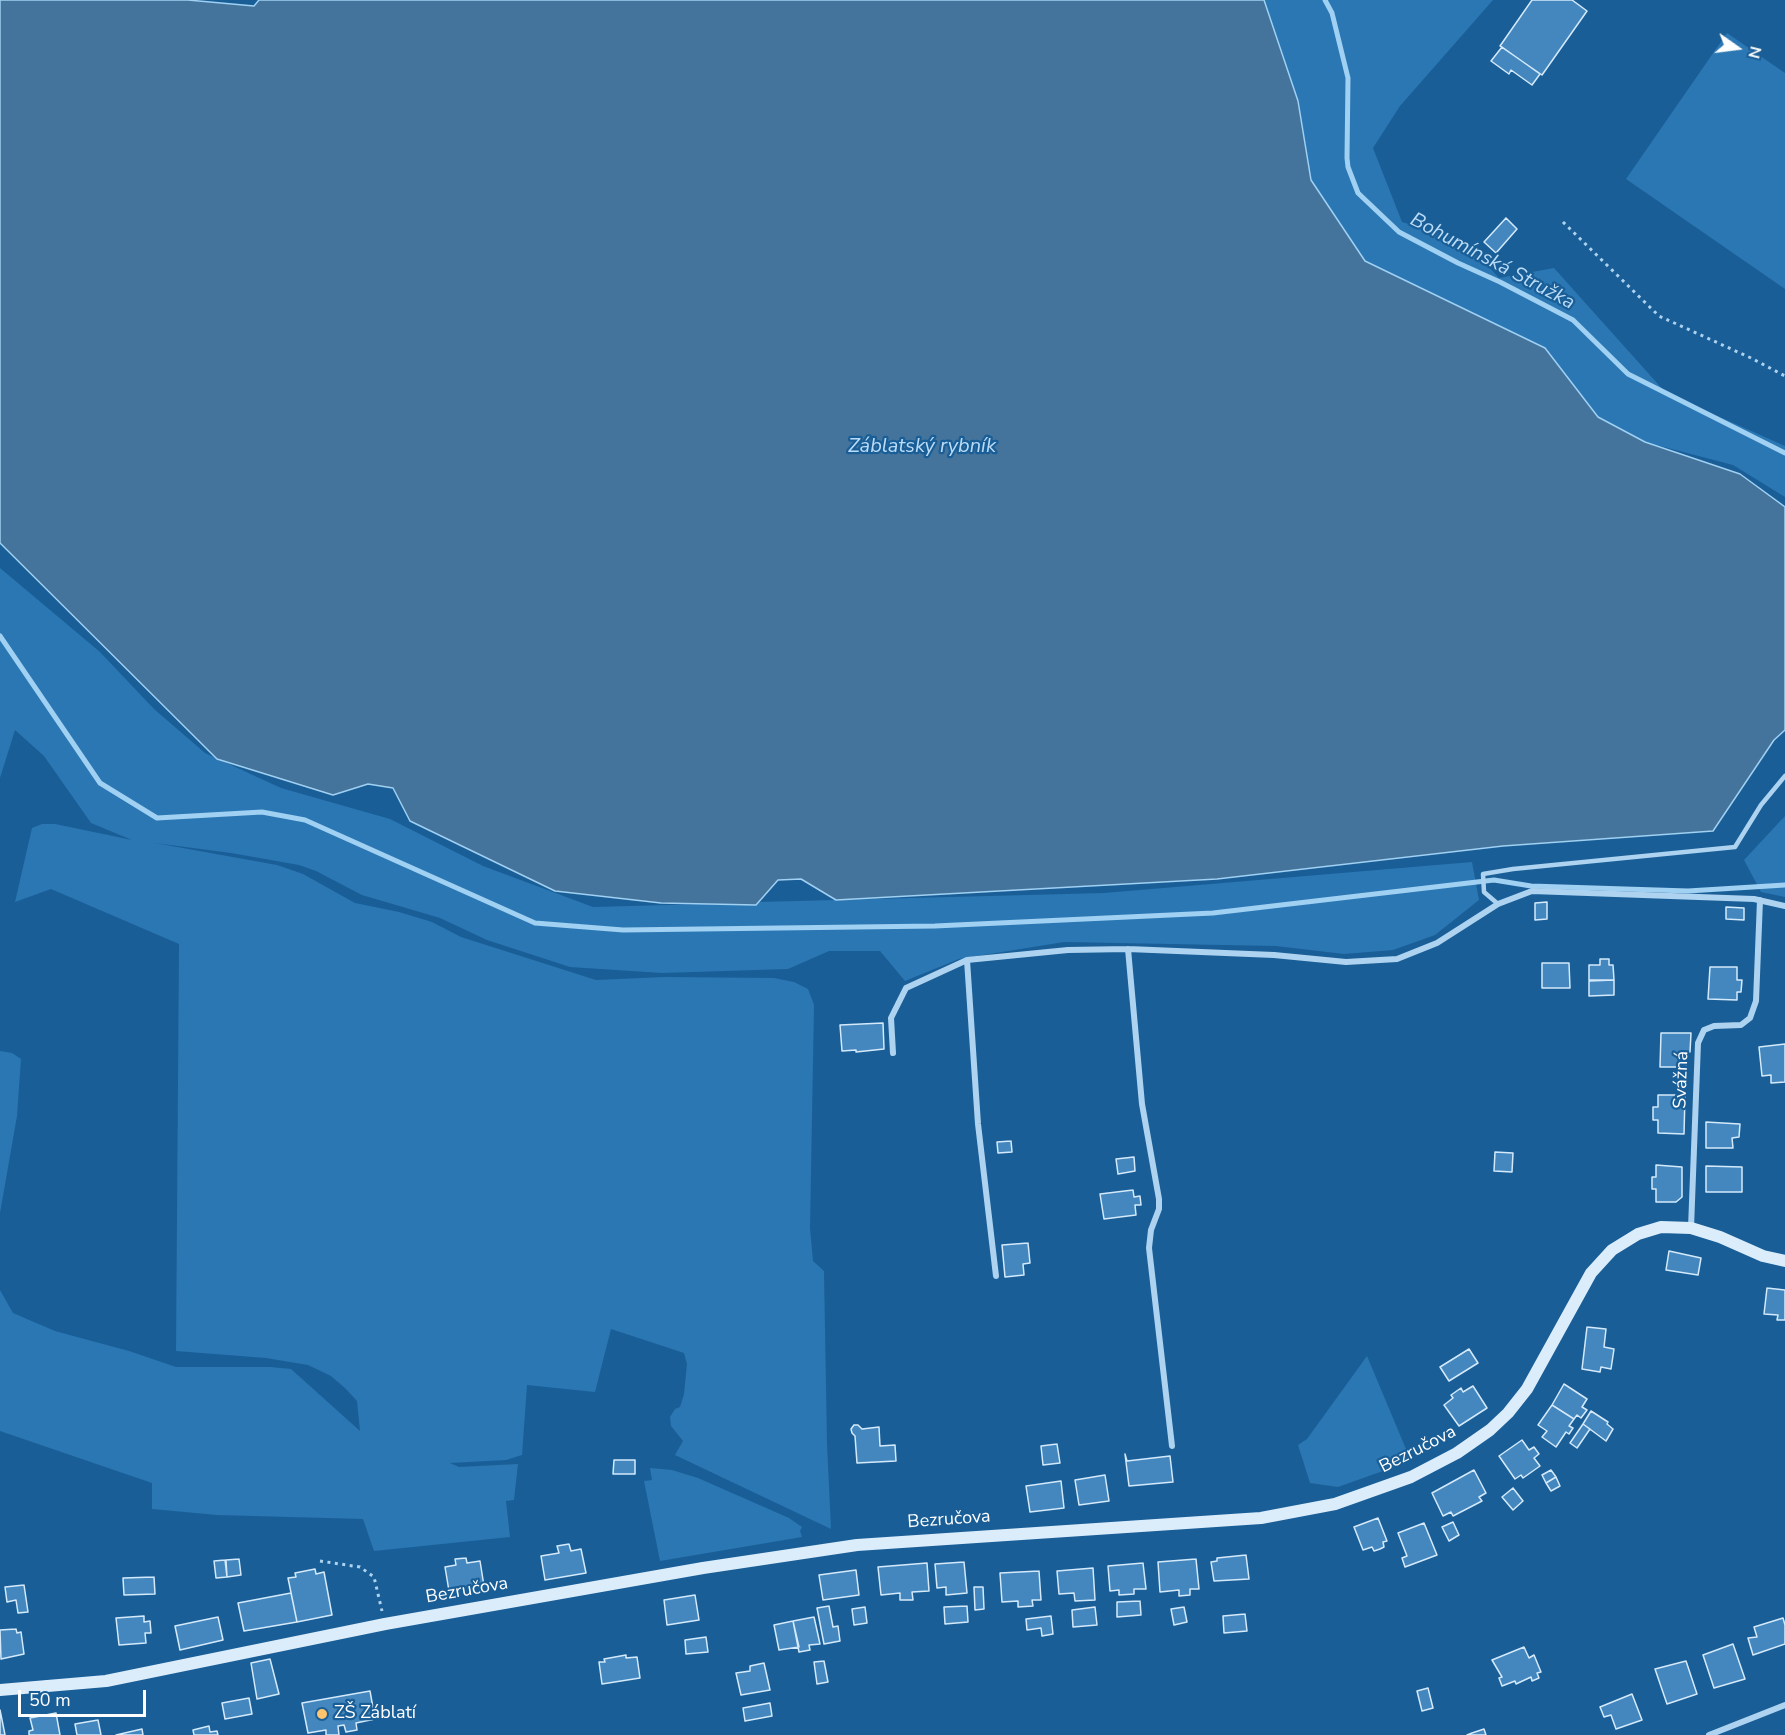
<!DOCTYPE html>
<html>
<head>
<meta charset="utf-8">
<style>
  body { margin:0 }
  #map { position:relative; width:1785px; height:1735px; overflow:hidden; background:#1a5e97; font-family:"Nunito Sans",sans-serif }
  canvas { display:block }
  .north { position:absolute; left:1707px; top:18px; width:60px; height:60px; -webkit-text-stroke:4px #1a5e97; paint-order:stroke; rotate:104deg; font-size:16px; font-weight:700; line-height:24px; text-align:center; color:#fff }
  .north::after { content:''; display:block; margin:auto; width:21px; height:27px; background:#fff; clip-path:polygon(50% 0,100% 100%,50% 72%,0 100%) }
  .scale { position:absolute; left:18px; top:1690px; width:128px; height:27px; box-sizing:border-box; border:3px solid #fff; border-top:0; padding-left:8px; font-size:18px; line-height:21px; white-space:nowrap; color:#fff; -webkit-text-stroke:4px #1a5e97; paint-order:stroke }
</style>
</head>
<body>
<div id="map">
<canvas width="1785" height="1735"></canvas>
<div class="north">N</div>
<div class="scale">50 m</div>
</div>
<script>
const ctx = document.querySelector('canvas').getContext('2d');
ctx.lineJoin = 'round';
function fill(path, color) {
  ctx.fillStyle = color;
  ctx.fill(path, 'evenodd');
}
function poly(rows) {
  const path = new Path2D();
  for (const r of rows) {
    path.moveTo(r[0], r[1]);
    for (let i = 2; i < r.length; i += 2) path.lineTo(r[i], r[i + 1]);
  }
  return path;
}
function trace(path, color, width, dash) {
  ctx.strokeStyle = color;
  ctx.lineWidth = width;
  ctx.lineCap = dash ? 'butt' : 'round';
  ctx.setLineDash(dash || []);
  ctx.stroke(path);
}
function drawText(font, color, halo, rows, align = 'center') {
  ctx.font = font + ' "Nunito Sans",sans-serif';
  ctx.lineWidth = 4.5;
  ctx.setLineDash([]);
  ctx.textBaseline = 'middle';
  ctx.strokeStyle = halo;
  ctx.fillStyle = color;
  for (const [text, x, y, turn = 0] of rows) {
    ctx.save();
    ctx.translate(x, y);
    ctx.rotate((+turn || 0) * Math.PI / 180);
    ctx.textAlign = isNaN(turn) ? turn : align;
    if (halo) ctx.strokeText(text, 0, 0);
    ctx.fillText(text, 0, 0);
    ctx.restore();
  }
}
const green = poly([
  [1264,0,1493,0,1400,106,1373,148,1402,222,1464,240,1499,278,1554,268,1666,393,1785,446,1785,497,1733,465,1645,442,1598,417,1545,348,1365,261,1311,180,1298,101],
  [1727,33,1785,73,1785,289,1626,179],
  [0,568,100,652,154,709,205,753,281,788,390,819,483,866,593,907,704,904,756,905,758,902,1104,893,1472,862,1479,900,1435,935,1393,950,1344,954,1276,946,1064,942,959,959,905,981,880,951,829,951,788,969,662,973,570,967,487,940,440,918,362,895,316,871,299,865,231,853,155,843,277,865,303,874,355,903,399,912,432,922,461,937,596,980,664,977,774,978,794,982,808,989,814,1005,810,1228,813,1261,824,1271,827,1444,831,1529,675,1455,683,1441,671,1426,670,1417,675,1409,680,1407,684,1394,687,1364,684,1353,611,1329,595,1392,527,1385,522,1455,506,1460,450,1463,459,1467,518,1464,514,1500,506,1501,510,1537,374,1551,363,1519,217,1515,152,1509,152,1483,0,1431,0,1290,13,1313,55,1331,129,1351,176,1367,270,1367,291,1369,360,1431,357,1401,346,1389,331,1376,308,1365,266,1358,176,1351,179,944,51,889,15,902,32,828,42,824,55,824,132,840,91,823,44,756,15,730,0,778],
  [1785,816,1785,897,1761,892,1744,860],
  [0,1051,12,1053,21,1059,17,1116,0,1213],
  [1367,1356,1411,1461,1338,1487,1310,1483,1298,1445,1307,1439],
  [650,1468,672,1470,698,1478,789,1518,802,1527,800,1531,802,1537,660,1561,644,1481,652,1480]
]);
const water = poly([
  [0,0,188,0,254,6,259,0,1264,0,1298,101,1311,180,1365,261,1545,348,1598,417,1645,442,1740,474,1785,507,1785,730,1774,740,1713,831,1503,846,1217,879,836,900,801,879,778,880,756,905,661,903,555,891,410,821,393,788,368,784,333,795,217,759,0,543,0,0]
]);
const stream = poly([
  [1325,0,1332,13,1348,78,1347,158,1348,167,1358,193,1399,232,1458,263,1500,282,1573,320,1628,374,1785,453],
  [0,636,100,783,157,818,262,812,305,820,535,923,623,930,935,926,1213,913,1494,880,1531,886,1688,891,1785,885]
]);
const building = poly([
  [1532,0,1572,0,1587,11,1542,75,1500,46,1532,0],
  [1502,47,1540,74,1532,85,1511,70,1509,74,1491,61,1502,47],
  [1506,218,1517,229,1496,253,1484,242,1506,218],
  [1547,902,1547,919,1535,920,1535,903,1547,902],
  [1726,907,1744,908,1744,920,1726,919,1726,907],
  [1600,959,1609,959,1609,965,1613,965,1614,980,1589,980,1589,965,1600,965,1600,959],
  [1542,963,1569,963,1570,988,1542,988,1542,963],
  [1710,967,1737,967,1737,980,1742,980,1741,992,1737,992,1737,1000,1708,999,1710,967],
  [1614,980,1614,995,1589,996,1589,981,1614,980],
  [883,1023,884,1049,856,1052,856,1050,842,1051,840,1025,883,1023],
  [1661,1033,1691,1033,1690,1052,1686,1052,1686,1067,1660,1067,1661,1033],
  [1785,1044,1785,1082,1771,1083,1771,1075,1762,1076,1759,1047,1785,1044],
  [1658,1095,1685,1095,1684,1134,1658,1133,1658,1120,1653,1120,1653,1107,1658,1107,1658,1095],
  [1706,1122,1740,1124,1739,1137,1732,1138,1733,1148,1706,1148,1706,1122],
  [1011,1141,1012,1152,998,1153,997,1142,1011,1141],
  [1495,1152,1513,1153,1512,1172,1494,1171,1495,1152],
  [1134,1157,1135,1171,1118,1174,1116,1159,1134,1157],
  [1656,1165,1682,1167,1682,1197,1676,1202,1656,1202,1656,1189,1652,1189,1652,1177,1656,1177,1656,1165],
  [1706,1166,1742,1167,1742,1192,1706,1192,1706,1166],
  [1133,1190,1134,1197,1140,1196,1141,1205,1135,1205,1136,1215,1104,1219,1100,1194,1133,1190],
  [1028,1243,1030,1263,1023,1264,1024,1275,1005,1277,1002,1245,1028,1243],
  [1669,1251,1701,1258,1698,1275,1666,1270,1669,1251],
  [1767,1288,1785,1290,1785,1320,1777,1320,1778,1315,1764,1314,1767,1288],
  [1587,1327,1606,1329,1604,1347,1614,1349,1611,1369,1601,1367,1600,1372,1582,1369,1587,1327],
  [1469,1349,1478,1363,1449,1381,1440,1367,1469,1349],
  [1564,1384,1587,1399,1582,1407,1587,1410,1581,1418,1577,1415,1574,1419,1552,1405,1564,1384],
  [1473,1386,1487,1408,1459,1426,1444,1405,1453,1398,1451,1395,1461,1388,1463,1392,1473,1386],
  [1552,1405,1574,1419,1569,1426,1573,1428,1569,1434,1566,1432,1556,1447,1542,1437,1547,1431,1538,1425,1552,1405],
  [1591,1411,1608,1422,1607,1424,1613,1429,1606,1441,1583,1424,1591,1411],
  [1583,1424,1590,1429,1577,1448,1570,1443,1583,1424],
  [854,1425,858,1425,862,1429,879,1427,880,1446,895,1445,896,1461,857,1463,855,1436,852,1433,851,1429,854,1425],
  [1522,1440,1529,1450,1534,1447,1539,1454,1534,1458,1540,1466,1523,1478,1521,1475,1515,1479,1499,1456,1522,1440],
  [1057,1444,1060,1463,1043,1465,1041,1446,1057,1444],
  [1125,1454,1127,1461,1170,1456,1173,1482,1129,1486,1125,1454],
  [614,1460,635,1460,635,1474,613,1474,614,1460],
  [1474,1470,1486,1493,1479,1497,1482,1501,1453,1516,1451,1512,1443,1516,1432,1493,1474,1470],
  [1551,1470,1556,1477,1546,1483,1542,1475,1551,1470],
  [1105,1475,1109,1501,1079,1505,1075,1480,1105,1475],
  [1556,1477,1560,1486,1551,1491,1546,1483,1556,1477],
  [1061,1481,1064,1508,1030,1512,1026,1486,1061,1481],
  [1513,1488,1523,1501,1513,1510,1502,1497,1513,1488],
  [1378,1518,1387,1541,1383,1542,1384,1547,1380,1549,1374,1551,1372,1547,1363,1550,1354,1527,1378,1518],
  [1453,1522,1459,1535,1449,1541,1442,1527,1453,1522],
  [1424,1523,1437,1555,1405,1567,1402,1558,1407,1556,1398,1533,1424,1523],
  [569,1544,571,1551,581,1549,586,1573,545,1580,541,1556,559,1553,557,1546,569,1544],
  [1246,1555,1249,1579,1214,1581,1211,1562,1217,1561,1217,1558,1246,1555],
  [466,1558,467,1563,480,1561,484,1586,449,1591,445,1567,456,1565,455,1559,466,1558],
  [239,1559,241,1575,227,1577,226,1560,239,1559],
  [1196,1559,1199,1589,1190,1589,1190,1595,1179,1596,1179,1590,1160,1592,1158,1562,1196,1559],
  [225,1560,227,1577,216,1578,214,1561,225,1560],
  [964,1562,967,1593,946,1595,946,1587,937,1588,935,1564,964,1562],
  [927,1563,929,1591,912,1592,913,1600,900,1600,900,1593,881,1595,878,1567,927,1563],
  [1143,1563,1146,1589,1134,1589,1134,1594,1119,1595,1119,1590,1110,1591,1108,1566,1143,1563],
  [1093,1568,1095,1600,1075,1601,1074,1593,1059,1594,1057,1571,1093,1568],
  [315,1569,316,1574,324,1572,332,1615,297,1622,288,1578,296,1577,295,1573,315,1569],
  [856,1570,859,1595,823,1600,819,1575,856,1570],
  [1039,1571,1041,1600,1032,1600,1033,1606,1018,1607,1018,1601,1002,1602,1000,1573,1039,1571],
  [154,1577,155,1594,124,1595,123,1578,154,1577],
  [24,1585,28,1612,18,1613,16,1600,7,1602,5,1587,24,1585],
  [974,1587,983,1587,984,1609,975,1610,974,1587],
  [291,1593,297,1622,244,1631,238,1603,291,1593],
  [695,1595,699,1620,667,1625,664,1600,695,1595],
  [1140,1601,1141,1615,1117,1617,1117,1602,1140,1601],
  [829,1606,833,1627,838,1626,840,1641,824,1644,817,1608,829,1606],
  [967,1606,968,1622,945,1624,944,1607,967,1606],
  [865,1607,867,1623,854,1625,852,1609,865,1607],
  [1095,1607,1097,1625,1073,1627,1072,1610,1095,1607],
  [1184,1607,1187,1622,1174,1625,1171,1609,1184,1607],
  [1245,1614,1247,1631,1224,1633,1223,1616,1245,1614],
  [144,1616,144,1622,150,1621,151,1633,145,1633,146,1643,119,1645,116,1618,144,1616],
  [1051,1616,1053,1634,1042,1636,1041,1628,1027,1630,1026,1619,1051,1616],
  [218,1617,223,1640,180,1650,175,1626,218,1617],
  [814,1617,820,1644,809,1645,810,1650,799,1652,793,1621,814,1617],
  [1783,1618,1785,1625,1785,1644,1753,1655,1748,1638,1757,1637,1754,1627,1783,1618],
  [793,1621,799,1647,779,1650,774,1625,793,1621],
  [16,1629,17,1633,21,1632,24,1654,1,1659,0,1630,16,1629],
  [706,1637,708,1652,686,1654,685,1640,706,1637],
  [1733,1644,1745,1679,1714,1688,1703,1655,1733,1644],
  [1524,1647,1529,1658,1534,1655,1541,1672,1537,1673,1539,1678,1532,1681,1531,1677,1516,1684,1515,1681,1502,1686,1499,1678,1502,1677,1492,1660,1524,1647],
  [626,1655,626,1658,637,1657,640,1678,602,1684,599,1662,605,1662,604,1659,626,1655],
  [270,1659,279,1694,257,1699,251,1663,270,1659],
  [824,1661,828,1682,817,1684,814,1662,824,1661],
  [1686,1661,1697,1694,1667,1704,1655,1669,1686,1661],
  [764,1663,770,1690,741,1695,736,1673,750,1671,750,1666,764,1663],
  [1428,1688,1433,1708,1422,1711,1417,1691,1428,1688],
  [370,1691,375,1719,356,1723,357,1730,346,1732,344,1725,338,1726,339,1735,326,1735,326,1730,308,1733,302,1703,370,1691],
  [1632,1694,1642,1720,1616,1729,1611,1715,1604,1717,1600,1707,1632,1694],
  [249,1698,252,1714,225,1719,222,1703,249,1698],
  [770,1703,772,1716,745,1721,743,1708,770,1703],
  [0,1710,5,1735,0,1735,0,1710],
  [56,1713,60,1735,29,1735,29,1731,33,1730,30,1718,56,1713],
  [98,1720,101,1735,77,1735,75,1724,98,1720],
  [209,1726,210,1732,217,1731,218,1735,194,1735,193,1730,209,1726],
  [142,1729,143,1735,116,1735,142,1729],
  [1484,1729,1486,1735,1467,1735,1472,1733,1484,1729]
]);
const path = poly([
  [1563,222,1659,316,1751,358,1785,376],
  [320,1561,360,1567,374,1577,382,1611]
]);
const service = poly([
  [1498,904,1484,892,1483,874,1513,869,1735,847,1761,805,1785,776]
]);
const minor = poly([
  [1128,949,1142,1104,1159,1199,1159,1209,1151,1230,1149,1248,1172,1446],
  [967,960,978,1124,996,1276],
  [893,1053,891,1018,906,988,967,960,1068,950,1128,949,1274,955,1346,962,1397,959,1437,943,1498,904,1532,891,1754,899,1785,906],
  [1691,1228,1698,1043,1704,1030,1714,1026,1741,1025,1750,1018,1756,1001,1760,900],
  [1709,1735,1785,1705]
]);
const secondary = poly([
  [0,1690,106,1681,385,1624,703,1568,857,1545,1261,1518,1335,1504,1411,1477,1457,1453,1490,1430,1508,1413,1527,1389,1591,1273,1612,1250,1638,1234,1661,1227,1691,1228,1720,1237,1763,1256,1785,1261]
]);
const markers = [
  [322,1714,6,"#ffc46d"]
];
const streetNames = [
  ["Svážná",1682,1080,-88],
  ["Bezručova",1418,1450,-27],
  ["Bezručova",949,1520,-4],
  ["Bezručova",467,1591,-10]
];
const poiNames = [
  ["ZŠ Záblatí",334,1714]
];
const waterNames = [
  ["Bohumínská Stružka",1492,262,28],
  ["Záblatský rybník",922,447]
];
fill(green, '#2a77b3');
fill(water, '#44749b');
trace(water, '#a0d0f2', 1.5);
trace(stream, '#a0d0f2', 5);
fill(building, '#4387be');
trace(building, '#d4eafb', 1.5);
trace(path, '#add3f0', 3, [3, 4.5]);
trace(service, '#add3f0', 4.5);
trace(minor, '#add3f0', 6);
trace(secondary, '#dbedfb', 12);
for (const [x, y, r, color] of markers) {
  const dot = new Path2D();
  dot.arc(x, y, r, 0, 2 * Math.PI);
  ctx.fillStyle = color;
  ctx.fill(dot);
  trace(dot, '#1a5e97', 2);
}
drawText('18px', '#fff', '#1a5e97', streetNames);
drawText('18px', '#fff', '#1a5e97', poiNames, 'left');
drawText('italic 20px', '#badcf7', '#1a5e97', waterNames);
</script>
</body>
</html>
